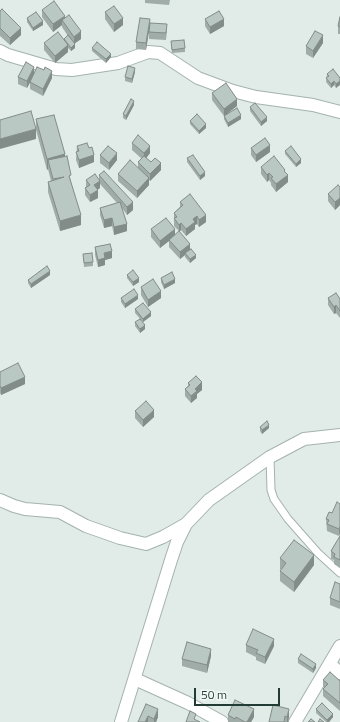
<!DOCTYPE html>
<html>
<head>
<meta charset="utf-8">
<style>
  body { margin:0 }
  #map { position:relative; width:340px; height:722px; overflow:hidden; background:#e1ebe7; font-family:"Titillium Web",sans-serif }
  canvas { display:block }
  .scale { position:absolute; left:194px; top:688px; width:86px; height:18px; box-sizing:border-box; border:2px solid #233b35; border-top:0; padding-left:5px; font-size:12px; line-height:14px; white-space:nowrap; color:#233b35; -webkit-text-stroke:3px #f2f8f5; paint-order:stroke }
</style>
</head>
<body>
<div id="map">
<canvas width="340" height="722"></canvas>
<div class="scale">50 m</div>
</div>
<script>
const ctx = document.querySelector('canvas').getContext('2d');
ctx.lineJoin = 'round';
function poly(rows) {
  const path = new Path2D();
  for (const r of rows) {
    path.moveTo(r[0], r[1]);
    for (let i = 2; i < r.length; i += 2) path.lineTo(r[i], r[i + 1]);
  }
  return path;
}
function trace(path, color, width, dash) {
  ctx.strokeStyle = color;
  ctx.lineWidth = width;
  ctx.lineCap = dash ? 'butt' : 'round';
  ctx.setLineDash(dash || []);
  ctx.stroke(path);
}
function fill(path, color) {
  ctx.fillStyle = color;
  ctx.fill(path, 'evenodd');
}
const service = poly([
  [270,457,271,490,274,499,288,519,318,553,340,573]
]);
const minor = poly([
  [0,51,8,55,56,69,72,70,118,63,148,52,160,53,198,78,233,91,256,97,313,105,340,112],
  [0,500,14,506,25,509,60,512,86,526,120,538,146,544,163,537,186,524],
  [330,664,340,673],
  [135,679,188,703,222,722],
  [121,722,171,560,177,542,186,524,209,500,270,457,304,439,340,435],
  [295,722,340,646]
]);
const wall = poly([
  [145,0,170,0,169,5,145,3],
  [42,10,65,18,81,39,75,43,75,48,71,51,68,48,68,52,55,63,44,50,44,43,64,40,64,39,68,36,62,27,62,25,53,32,42,17],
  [0,11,21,35,10,45,0,36],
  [105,12,123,25,114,32,105,19],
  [340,17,340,34,338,34,338,26],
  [27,18,43,25,33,31,27,22],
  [205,19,224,26,210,34,205,26],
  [150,25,167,31,166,40,149,39,149,27,146,50,136,49,136,42],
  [171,41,185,48,185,52,172,53],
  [323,43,313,58,306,54,306,46],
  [92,48,111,57,106,63,92,51],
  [34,72,52,78,43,96,30,89,30,83,27,88,18,84,18,77],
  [135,72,132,83,125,81,125,77],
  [327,74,340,78,336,88,334,85,331,88,326,82],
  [212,93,237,106,228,113,241,119,228,127,224,119,224,116,212,100],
  [134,105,126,120,123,118,123,114],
  [250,107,267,121,261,126,250,111],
  [36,119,65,156,71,182,81,225,60,231,48,192,48,182,51,181,48,169,47,170,36,130,36,139],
  [190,121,206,128,199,134,190,124],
  [132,143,150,153,146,158,161,170,150,181,149,180,149,185,137,198,118,181,118,174,138,167,138,162,142,159,132,150],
  [77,146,89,148,94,162,79,168,76,160],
  [251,148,270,152,256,162,251,155],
  [285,151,301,163,296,167,285,154],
  [100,155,117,160,109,170,100,163],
  [187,158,205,176,200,180,187,162],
  [261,167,285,172,288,182,276,192,271,185,271,183,269,180,267,182,261,174],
  [99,175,133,210,127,215,122,208,127,231,114,235,112,226,104,228,100,215,100,208,117,203,100,184,100,188,97,190,98,198,90,202,85,195,85,188,86,187,86,180,99,179],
  [340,187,340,205,335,210,328,201,328,194],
  [180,202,206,222,199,227,197,224,195,225,195,229,186,236,181,230,179,232,190,250,196,258,190,263,185,257,185,255,180,259,169,247,169,241,160,248,151,237,151,229,175,235,179,231,174,226,174,213,180,207],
  [95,247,112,258,105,260,105,265,98,267,95,255],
  [83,254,93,262,93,266,84,267],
  [50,275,31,288,28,283,28,280],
  [127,275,139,282,133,286,127,278],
  [161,278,175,283,164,289,161,282],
  [141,287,161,298,148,307,141,295],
  [121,298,138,299,125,308,121,302],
  [328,298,340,299,340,318,336,313,334,314,328,305],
  [135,309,151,316,143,322,135,313],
  [135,322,145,329,140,333,135,326],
  [0,372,25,384,1,395,0,393],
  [188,383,202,390,197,394,197,398,191,403,185,396,185,389,188,386],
  [135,411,154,417,143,427,135,418],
  [260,427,269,428,262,434,260,431],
  [340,504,340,533,339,536,327,531,326,519],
  [340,536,340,568,334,564,334,560,331,559,331,551],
  [280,558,314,565,294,592,280,581,280,571,281,569,280,569],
  [340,584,340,609,330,605,330,598],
  [246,645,274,646,265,664,256,660,256,657,246,652],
  [211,656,207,673,182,666,182,659],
  [298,659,316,668,313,673,298,663],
  [323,680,340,681,340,711,323,696,323,689,325,688,323,687],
  [146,704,158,717,156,722,138,722],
  [273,705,289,717,288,722,269,722],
  [316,709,333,717,329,722,326,722,316,713],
  [228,715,254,717,251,722,228,722]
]);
const shadedWall = poly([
  [65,16,65,23,62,20,62,25,53,32,53,24],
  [123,18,123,25,114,32,114,24],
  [150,19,150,26,146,50,146,43],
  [224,19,224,26,210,34,210,27],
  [43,21,43,25,33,31,33,28],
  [21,28,21,35,10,45,10,38],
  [81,31,81,39,74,44,74,37],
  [323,35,323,43,313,58,313,51],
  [75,44,75,48,71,51,71,48],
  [68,45,68,52,55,63,55,56],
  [111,54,111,57,106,63,106,59],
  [34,67,34,74,27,88,27,81],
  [135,68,135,72,132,83,132,79],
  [52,71,52,78,43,96,43,89],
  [334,81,334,85,331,88,331,84],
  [340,81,340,85,336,88,336,84],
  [237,99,237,106,224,116,224,109],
  [134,101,134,105,126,120,126,116],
  [241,115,241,119,228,127,228,123],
  [267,117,267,121,261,126,261,122],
  [206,124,206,128,199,134,199,131],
  [36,129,36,139,0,149,0,139],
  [270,145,270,152,256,162,256,155],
  [150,146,150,153,144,161,144,153],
  [117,153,117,160,109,170,109,163],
  [65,154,65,165,48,160,48,169,47,170,47,159],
  [94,155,94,162,79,168,79,160],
  [301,159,301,163,296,167,296,164],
  [161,163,161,170,150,181,150,174],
  [285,170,285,177,288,175,288,182,276,192,276,184,284,171],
  [205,172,205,176,200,180,200,176],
  [269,173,269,180,267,182,267,175],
  [149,178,149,185,137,198,137,191],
  [100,181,100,188,94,192,94,185],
  [98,190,98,198,90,202,90,195],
  [340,198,340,205,335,210,335,202],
  [133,202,133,210,127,215,127,207],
  [81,215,81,225,60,231,60,221],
  [206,215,206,222,199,227,199,220],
  [197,216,197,224,195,225,195,229,186,236,186,229,193,219],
  [112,218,112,226,104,228,104,220],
  [181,223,181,230,179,232,179,225],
  [127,224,127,231,114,235,114,227],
  [175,229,175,236,169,240,169,241,160,248,160,241],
  [190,244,190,251,185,253,185,255,180,259,180,252],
  [112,251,112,258,105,260,105,265,98,267,98,260,104,253],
  [196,255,196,258,190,263,190,259],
  [50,271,50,275,31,288,31,284],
  [139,278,139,282,133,286,133,282],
  [175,279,175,283,164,289,164,285],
  [161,291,161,298,148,307,148,300],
  [138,295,138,299,125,308,125,304],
  [336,305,336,313,334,314,334,307],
  [151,312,151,316,143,322,143,319],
  [145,325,145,329,140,333,140,329],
  [25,377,25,384,1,395,1,388],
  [202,382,202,390,197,394,197,398,191,403,191,396,195,389],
  [154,410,154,417,143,427,143,420],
  [269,425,269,428,262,434,262,430],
  [340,526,340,533,339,536,339,529],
  [314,555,314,565,294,592,294,582],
  [274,639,274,646,265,664,265,657],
  [211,649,211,656,207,673,207,665],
  [316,664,316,668,313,673,313,669],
  [158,709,158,717,156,722,154,722,154,719],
  [254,709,254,717,251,722,247,722],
  [289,709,289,717,288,722,287,722,287,717],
  [333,714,333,717,329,722,327,722,327,720],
  [148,716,148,722,145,722]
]);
const building = poly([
  [54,1,65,16,53,24,42,10,54,1],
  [114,6,123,18,114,24,105,12,114,6],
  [2,9,21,28,10,38,0,28,0,11,2,9],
  [219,11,224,19,210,27,205,19,219,11],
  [36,12,43,21,33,28,27,18,36,12],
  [69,15,81,31,74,37,62,20,69,15],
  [340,17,340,27,338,26,340,17],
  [140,18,150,19,146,43,136,42,140,18],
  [150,23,167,24,166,33,149,32,150,23],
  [315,31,323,35,313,51,306,46,315,31],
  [58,32,68,45,55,56,44,43,58,32],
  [68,35,75,44,71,48,64,39,68,35],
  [184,40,185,48,172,50,171,41,184,40],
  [97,42,111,54,106,59,92,48,97,42],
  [26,62,34,67,27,81,18,77,26,62],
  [128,66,135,68,132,79,125,77,128,66],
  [37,67,44,70,45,67,52,71,43,89,30,82,37,67],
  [333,69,340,78,340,81,336,84,334,81,331,84,326,78,329,76,327,74,333,69],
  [226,83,237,99,224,109,212,93,226,83],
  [131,99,134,101,126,116,123,114,131,99],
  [255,103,267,117,261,122,250,107,255,103],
  [237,108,241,115,228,123,224,116,237,108],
  [31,111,36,129,0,139,0,120,31,111],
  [197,114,206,124,199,131,190,121,197,114],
  [54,115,65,154,47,159,36,119,54,115],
  [138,135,150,146,144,153,132,143,138,135],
  [265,138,270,145,256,155,251,148,265,138],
  [87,143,89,148,92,147,94,155,79,160,76,152,79,151,77,146,87,143],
  [108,146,117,153,109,163,100,155,108,146],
  [291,146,301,159,296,164,285,151,291,146],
  [193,155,205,172,200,176,187,158,193,155],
  [67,156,71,175,69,176,81,215,60,221,48,182,64,177,53,179,48,160,67,156],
  [144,156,151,162,155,158,161,163,150,174,138,162,144,156],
  [274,156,285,170,284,171,288,175,276,184,271,178,273,177,269,173,267,175,261,167,274,156],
  [130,160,149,178,137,191,118,174,130,160],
  [104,171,133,202,127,207,99,175,104,171],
  [95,174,100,181,94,185,98,190,90,195,85,188,90,185,86,180,95,174],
  [338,185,340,187,340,198,335,202,328,194,338,185],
  [190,194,206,215,199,220,197,216,193,219,195,222,186,229,181,223,179,225,174,218,177,217,174,213,183,205,180,202,190,194],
  [120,202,127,224,114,227,112,218,104,220,100,208,120,202],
  [166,218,175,229,160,241,151,229,166,218],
  [179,231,190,244,180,252,169,240,179,231],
  [110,244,112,251,104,253,105,258,98,260,95,247,110,244],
  [191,249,196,255,190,259,185,253,191,249],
  [92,253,93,262,84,263,83,254,92,253],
  [47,266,50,271,31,284,28,280,47,266],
  [133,270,139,278,133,282,127,275,133,270],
  [172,272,175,279,164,285,161,278,172,272],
  [153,279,161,291,148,300,141,287,153,279],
  [134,289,138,295,125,304,121,298,134,289],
  [336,293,340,299,340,311,336,305,334,307,328,298,336,293],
  [143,303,151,312,143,319,135,309,143,303],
  [140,319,145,325,140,329,135,322,140,319],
  [18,363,25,377,1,388,0,386,0,372,18,363],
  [196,376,202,382,195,389,197,391,191,396,185,389,190,385,188,383,196,376],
  [146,401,154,410,143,420,135,411,146,401],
  [267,421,269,425,262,430,260,427,267,421],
  [337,502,340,504,340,526,339,529,327,524,329,520,326,519,329,512,332,513,337,502],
  [340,536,340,560,334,557,335,554,331,551,340,536],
  [294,540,314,555,294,582,280,571,286,563,280,558,294,540],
  [335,582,340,584,340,602,330,598,335,582],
  [253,629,274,639,265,657,256,653,258,650,246,645,253,629],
  [187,642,211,649,207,665,182,659,187,642],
  [301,654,316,664,313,669,298,659,301,654],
  [330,672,340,681,340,703,323,689,328,684,323,680,330,672],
  [235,700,254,709,247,722,245,722,236,717,235,719,228,715,235,700],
  [322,703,333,714,327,720,316,709,322,703],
  [146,704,158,709,154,719,148,716,145,722,138,722,146,704],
  [273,705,289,709,287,717,285,716,284,722,269,722,273,705],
  [190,711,196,714,194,719,200,722,186,722,190,711],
  [311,719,315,722,308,722,311,719],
  [320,719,324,722,318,722,320,719]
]);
trace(service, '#a4b3ae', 9);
trace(minor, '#a4b3ae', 14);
trace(service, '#fff', 7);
trace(minor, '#fff', 12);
fill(wall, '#a0aca8');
fill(shadedWall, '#828c88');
fill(building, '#bac8c3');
trace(building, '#828c88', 1);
</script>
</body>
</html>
